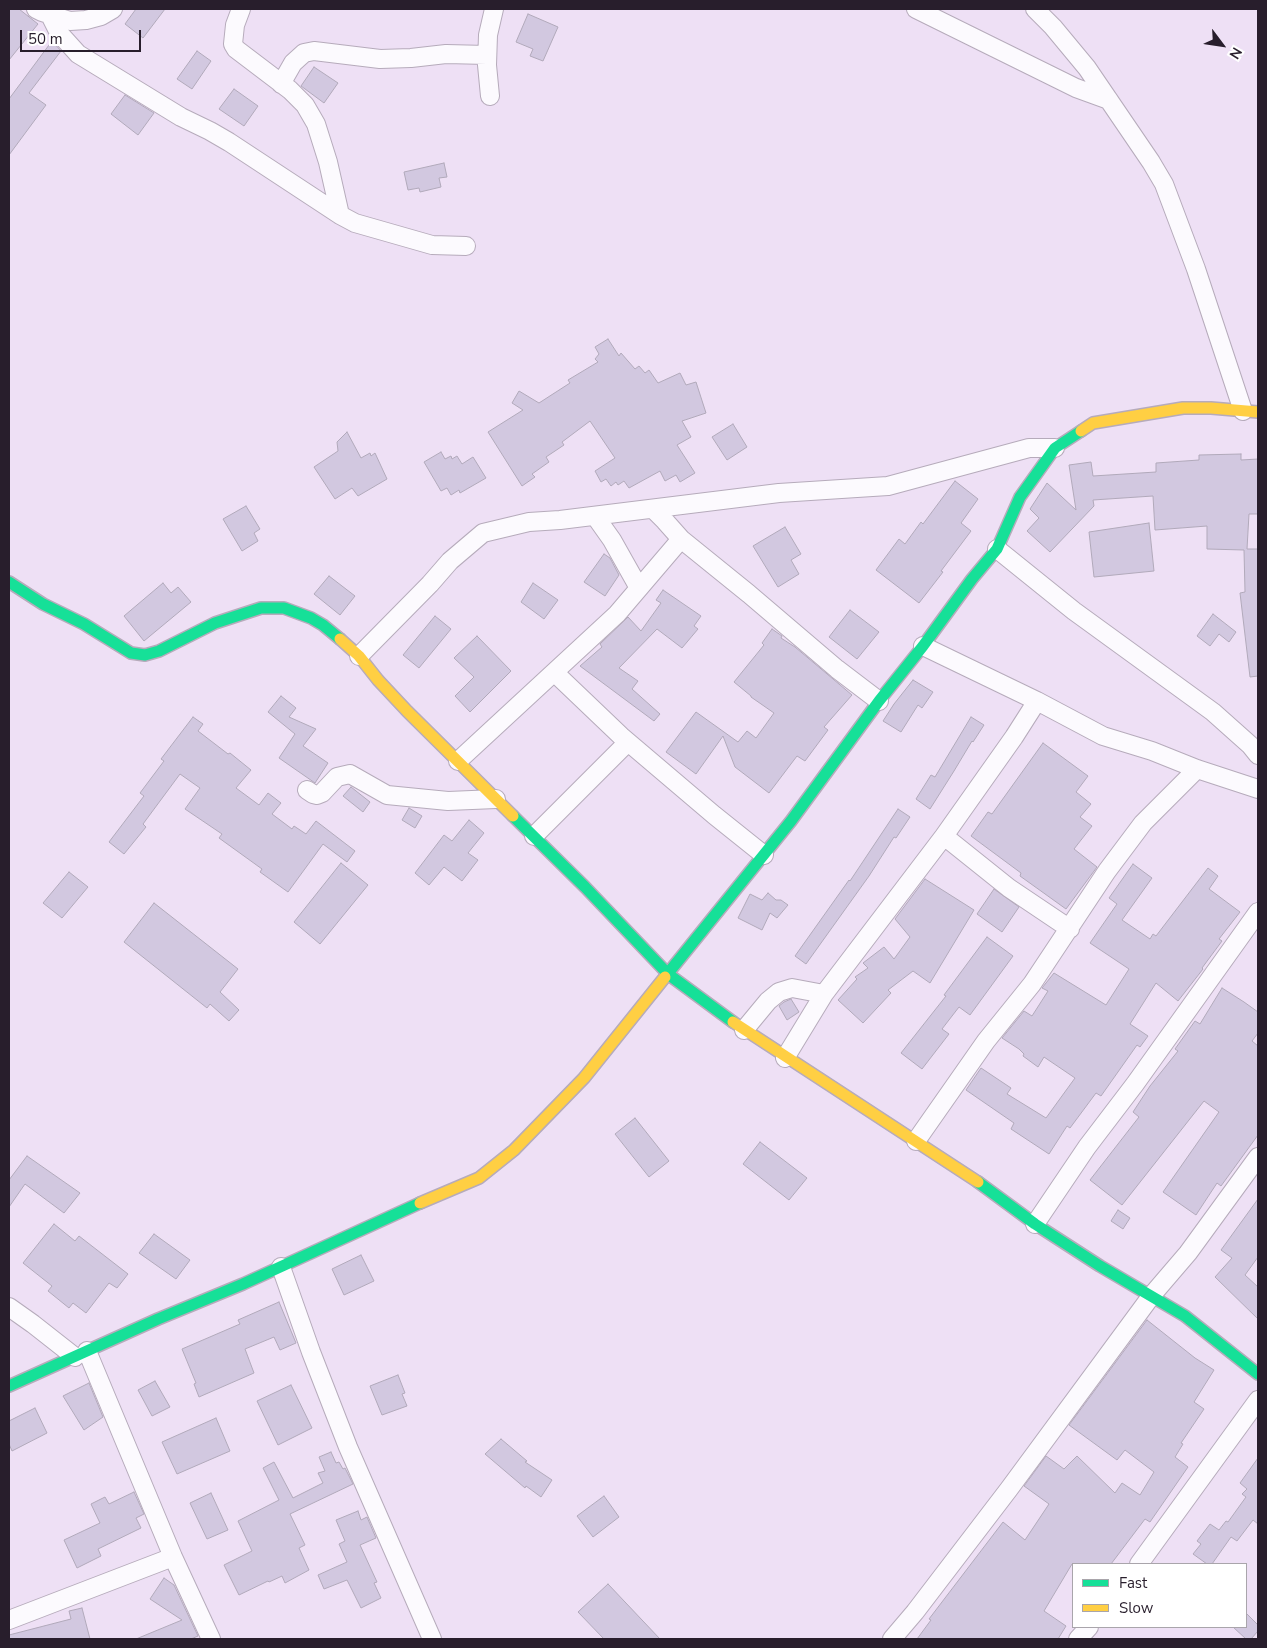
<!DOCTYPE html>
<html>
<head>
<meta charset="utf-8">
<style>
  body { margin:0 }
  #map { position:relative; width:1267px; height:1648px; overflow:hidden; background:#eee0f5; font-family:"Nunito Sans",sans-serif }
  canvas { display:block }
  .frame { position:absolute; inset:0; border:10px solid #281e2c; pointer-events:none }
  .legend { position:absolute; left:1072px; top:1563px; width:175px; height:65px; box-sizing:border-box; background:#fff; border:1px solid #a9a5ab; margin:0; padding:6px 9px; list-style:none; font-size:15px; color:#281e2c }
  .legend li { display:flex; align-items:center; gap:10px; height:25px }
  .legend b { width:25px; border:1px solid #a9a5ab }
  .north { position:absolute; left:1197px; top:20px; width:50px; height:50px; -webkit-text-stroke:4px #fff; paint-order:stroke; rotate:121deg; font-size:14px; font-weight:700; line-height:20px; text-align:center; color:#281e2c }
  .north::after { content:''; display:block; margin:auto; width:18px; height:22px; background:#281e2c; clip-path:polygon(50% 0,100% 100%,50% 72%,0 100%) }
  .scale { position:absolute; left:20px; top:30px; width:121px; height:22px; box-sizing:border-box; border:2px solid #281e2c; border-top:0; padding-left:6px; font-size:15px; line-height:18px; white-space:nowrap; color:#281e2c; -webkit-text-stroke:4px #fff; paint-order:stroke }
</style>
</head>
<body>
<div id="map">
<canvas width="1267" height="1648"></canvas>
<div class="frame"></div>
<ul class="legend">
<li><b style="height:6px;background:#16e098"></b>Fast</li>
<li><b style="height:6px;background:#ffcf43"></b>Slow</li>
</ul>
<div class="north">N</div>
<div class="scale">50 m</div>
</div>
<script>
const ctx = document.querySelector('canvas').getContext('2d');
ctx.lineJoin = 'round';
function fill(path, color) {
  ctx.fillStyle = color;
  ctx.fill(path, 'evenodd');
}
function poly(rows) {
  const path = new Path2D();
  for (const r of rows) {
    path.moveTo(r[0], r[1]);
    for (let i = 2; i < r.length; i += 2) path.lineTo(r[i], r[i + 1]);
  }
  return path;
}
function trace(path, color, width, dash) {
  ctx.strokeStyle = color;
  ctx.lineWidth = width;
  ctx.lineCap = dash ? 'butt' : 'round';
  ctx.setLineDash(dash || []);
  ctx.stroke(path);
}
const building = poly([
  [9,9,19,9,38,24,9,60,9,9],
  [136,9,165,9,143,38,125,24,136,9],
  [528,14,558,27,543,61,530,56,533,49,516,42,528,14],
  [52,41,61,51,29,93,46,105,9,155,9,99,52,41],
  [197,51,211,61,192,89,177,79,197,51],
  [314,67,338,83,324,103,301,86,314,67],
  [234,89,258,106,244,126,219,109,234,89],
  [125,95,154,113,138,135,111,114,125,95],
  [444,163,447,177,439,178,441,187,420,192,419,188,408,190,404,172,444,163],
  [608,339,619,356,621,353,635,369,639,366,645,373,649,370,658,383,680,373,686,385,696,382,706,413,682,421,691,437,677,445,695,473,680,482,676,475,665,481,660,471,629,488,624,481,618,485,616,482,611,486,606,479,601,482,595,471,615,458,590,421,562,442,564,445,546,457,549,462,532,474,535,477,522,486,488,432,523,410,512,403,519,391,539,403,570,383,568,380,598,362,595,359,599,354,595,347,608,339],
  [733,424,747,447,727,460,712,437,733,424],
  [347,432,361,458,370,453,371,456,375,453,387,479,358,496,352,488,335,499,314,467,338,451,337,442,347,432],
  [441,452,445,459,451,456,452,459,457,456,462,464,473,457,486,478,460,493,459,490,451,495,447,488,441,491,424,462,441,452],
  [1241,454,1241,460,1258,459,1258,514,1249,514,1247,549,1258,549,1258,676,1250,677,1240,593,1245,592,1244,550,1207,549,1207,526,1155,530,1153,496,1093,500,1094,506,1050,552,1027,531,1039,518,1030,509,1047,483,1076,510,1069,465,1091,462,1093,476,1156,472,1156,463,1199,460,1199,455,1241,454],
  [955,481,978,499,961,523,971,531,941,571,943,572,919,603,876,570,899,539,905,544,921,522,923,524,955,481],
  [246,506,260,529,254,533,258,541,242,551,223,519,246,506],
  [1149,523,1154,571,1094,577,1089,532,1149,523],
  [785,527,801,554,791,560,799,574,778,587,753,546,785,527],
  [604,554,610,558,619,575,605,596,584,582,604,554],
  [329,576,355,596,340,615,314,594,329,576],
  [163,583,171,593,178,587,191,602,144,641,124,616,163,583],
  [533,583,558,600,544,619,521,602,533,583],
  [663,590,701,616,694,626,698,629,682,648,657,629,619,668,638,681,632,689,660,714,654,721,580,666,602,647,600,644,628,617,641,631,661,603,656,600,663,590],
  [850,610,879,632,857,659,829,637,850,610],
  [1213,614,1236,632,1229,642,1219,634,1210,646,1197,636,1213,614],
  [435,616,451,629,419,668,403,655,435,616],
  [772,629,782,636,781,638,795,647,852,695,824,727,828,730,805,761,797,756,769,793,735,767,723,736,696,774,666,752,696,712,738,742,747,731,756,738,774,713,751,697,751,696,734,682,764,645,762,643,772,629],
  [477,636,511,671,470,712,455,696,474,677,454,658,477,636],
  [913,680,933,692,922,708,918,705,901,732,883,721,894,704,913,680],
  [281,696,296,708,289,717,316,729,303,746,328,763,315,783,279,758,295,734,268,712,281,696],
  [193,717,203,724,198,731,228,754,230,753,251,770,236,788,259,805,268,793,281,803,272,814,292,829,294,826,306,834,316,821,355,851,347,862,323,844,288,892,260,872,262,869,219,838,222,834,185,809,200,788,180,774,143,824,146,827,124,854,109,842,144,796,140,793,164,761,161,759,193,717],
  [971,717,984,725,973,742,972,741,954,771,930,809,916,799,931,775,935,777,971,717],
  [1043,743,1088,776,1076,792,1091,804,1080,817,1092,826,1074,849,1097,867,1066,909,1020,876,1021,873,971,836,988,812,992,814,1043,743],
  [351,787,370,802,363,812,343,796,351,787],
  [409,808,422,816,415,828,402,820,409,808],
  [898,809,910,817,896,838,894,837,869,876,806,964,795,956,849,880,850,881,898,809],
  [469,820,484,833,468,853,478,860,462,881,444,867,429,885,415,873,444,835,452,841,469,820],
  [341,863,368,885,320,944,294,922,341,863],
  [1133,864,1152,878,1122,920,1150,939,1153,934,1156,936,1208,868,1218,876,1209,889,1240,912,1219,939,1222,941,1202,968,1203,969,1178,1001,1156,983,1130,1024,1148,1036,1140,1047,1137,1045,1101,1096,1096,1093,1070,1128,1067,1126,1049,1154,1011,1129,1014,1123,966,1090,981,1068,1011,1088,1007,1094,1046,1118,1075,1078,1044,1057,1038,1067,1023,1056,1024,1054,1019,1049,1002,1038,1024,1011,1032,1016,1048,991,1042,988,1054,973,1106,1005,1129,969,1090,943,1117,904,1109,898,1133,864],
  [69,872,88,887,62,918,43,903,69,872],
  [925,879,974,910,930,983,913,971,888,990,891,993,863,1023,838,1000,857,979,855,977,868,968,863,963,884,947,894,959,910,937,895,919,925,879],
  [994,889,1019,907,1002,932,977,914,994,889],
  [768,893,776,900,781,900,788,905,777,918,770,913,762,930,738,918,750,894,762,900,768,893],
  [154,903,238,969,220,992,239,1010,229,1021,210,1004,207,1008,124,942,154,903],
  [987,937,1013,956,970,1015,959,1007,942,1029,949,1034,922,1069,901,1053,946,996,944,995,987,937],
  [1222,988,1244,1002,1258,1012,1258,1033,1252,1041,1258,1046,1258,1135,1221,1186,1217,1183,1196,1215,1163,1192,1219,1112,1204,1101,1122,1205,1090,1180,1139,1117,1133,1112,1150,1086,1178,1051,1175,1049,1195,1021,1200,1024,1222,988],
  [791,999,799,1012,787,1020,779,1006,784,1002,791,999],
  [635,1118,669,1161,649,1177,615,1134,635,1118],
  [760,1142,807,1178,789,1200,743,1164,760,1142],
  [27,1156,80,1193,64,1213,25,1184,9,1207,9,1180,27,1156],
  [1258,1199,1258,1257,1245,1275,1258,1287,1258,1319,1215,1277,1232,1258,1221,1250,1258,1199],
  [1118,1210,1130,1218,1123,1229,1111,1221,1118,1210],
  [54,1224,75,1241,79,1236,128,1274,117,1288,109,1283,86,1313,73,1303,69,1308,48,1291,52,1286,23,1263,54,1224],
  [154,1234,190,1260,176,1279,139,1253,154,1234],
  [361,1255,374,1281,344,1295,332,1269,361,1255],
  [279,1302,296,1343,280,1350,274,1337,245,1349,254,1373,199,1397,194,1384,196,1383,182,1349,240,1324,238,1320,279,1302],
  [1147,1320,1195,1358,1214,1370,1194,1402,1204,1409,1181,1443,1183,1444,1175,1457,1188,1467,1150,1522,1145,1519,1111,1564,1072,1564,1044,1611,1066,1626,1058,1639,917,1639,931,1620,929,1619,1003,1522,1025,1540,1049,1504,1024,1486,1046,1456,1064,1469,1077,1456,1115,1493,1122,1483,1140,1495,1154,1472,1125,1450,1117,1460,1069,1425,1147,1320],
  [398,1375,405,1393,402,1394,407,1406,382,1415,370,1386,398,1375],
  [155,1381,170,1407,152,1416,138,1390,155,1381],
  [89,1383,103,1417,84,1430,63,1396,89,1383],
  [291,1385,312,1428,278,1445,257,1401,291,1385],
  [35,1408,47,1433,12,1451,9,1444,9,1421,35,1408],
  [216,1418,230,1451,177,1474,162,1442,216,1418],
  [501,1439,527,1461,525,1462,552,1480,541,1497,526,1486,525,1488,485,1454,501,1439],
  [331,1452,336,1463,339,1462,343,1469,345,1468,353,1484,290,1514,305,1545,299,1548,309,1570,285,1583,282,1576,269,1582,268,1581,239,1595,224,1565,252,1551,238,1521,279,1500,263,1468,274,1462,293,1498,323,1483,318,1473,325,1471,319,1457,331,1452],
  [1258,1458,1258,1524,1253,1520,1237,1541,1231,1537,1212,1564,1207,1564,1193,1554,1201,1544,1197,1541,1210,1524,1219,1530,1226,1521,1228,1522,1246,1497,1242,1494,1247,1489,1240,1483,1258,1458],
  [134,1492,144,1514,136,1518,141,1528,98,1549,101,1556,77,1568,64,1540,100,1523,91,1504,105,1497,109,1504,134,1492],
  [211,1493,228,1530,207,1539,190,1503,211,1493],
  [604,1496,619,1517,593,1537,577,1516,604,1496],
  [358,1511,361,1520,367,1517,376,1538,360,1545,377,1582,374,1583,381,1598,361,1608,347,1580,324,1589,318,1575,347,1562,339,1544,345,1541,336,1520,358,1511],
  [164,1578,174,1585,198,1636,191,1639,136,1639,182,1620,150,1599,164,1578],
  [608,1584,660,1639,604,1639,578,1612,608,1584],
  [82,1608,90,1639,9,1639,9,1635,71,1619,69,1611,82,1608],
  [1246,1613,1258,1625,1258,1631,1251,1639,1246,1639,1233,1627,1246,1627,1246,1613]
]);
const street = poly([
  [36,9,42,12,70,21,86,20,101,16,113,9],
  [241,9,235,25,233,44,236,49,290,90,305,105,316,124,328,162,340,215],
  [916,9,1076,88,1109,100],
  [1035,9,1053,27,1087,68,1151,162,1164,184,1196,269,1243,411],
  [50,15,59,33,78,54,181,117,210,131,229,142,340,215,355,223,432,245,466,246],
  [281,84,293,63,304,53,314,51,380,59,411,58,446,54,487,55],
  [490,96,487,65,488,35,494,9],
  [653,509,665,521,681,539,749,594,837,669,879,701],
  [595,516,612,540,639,588],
  [997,549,1074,611,1213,712,1250,745,1258,755],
  [923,646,1037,701,1103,736,1152,751,1197,769,1258,789],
  [359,656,430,584,450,561,483,533,529,522,560,520,779,493,888,486,1029,448,1055,448],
  [555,673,621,736,714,815,764,855],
  [458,761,617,614,681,539],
  [307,790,313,794,317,795,322,793,337,777,350,774,387,795,448,801,496,799],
  [534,836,628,742],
  [944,836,1009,888,1070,929],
  [744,1030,768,1001,779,992,792,988,824,994],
  [785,1058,824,994,944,836,1014,737,1037,701],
  [916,1141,986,1041,1032,984,1107,871,1143,823,1197,769],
  [1035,1224,1087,1147,1135,1084,1258,912],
  [281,1267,311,1352,348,1447,432,1639],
  [9,1307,33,1324,75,1357],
  [87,1351,173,1557,211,1639],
  [1139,1564,1258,1400],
  [9,1620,173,1557],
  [892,1639,915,1612,1009,1489,1152,1295,1188,1253,1258,1157],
  [1078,1639,1089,1627]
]);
const fast = poly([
  [9,582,43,604,84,624,131,653,145,655,159,651,215,623,261,608,284,608,311,618,323,625,340,639],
  [513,816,585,887,668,974,733,1022],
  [665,977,791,821,879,701,923,646,972,579,997,549,1020,497,1055,448,1081,431],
  [978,1182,1035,1224,1100,1266,1185,1316,1258,1374],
  [9,1386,158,1319,243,1284,420,1203]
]);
const slow = poly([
  [1081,431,1093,423,1183,408,1211,408,1258,412],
  [340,639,359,656,378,680,407,711,513,816],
  [733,1022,978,1182],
  [420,1203,479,1178,514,1150,584,1078,665,977]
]);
fill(building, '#d2c8e0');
trace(building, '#b1a9ba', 1);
trace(street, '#b6abbb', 20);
trace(fast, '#b6abbb', 14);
trace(slow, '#b6abbb', 14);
trace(street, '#fcfafe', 18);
trace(fast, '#16e098', 11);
trace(slow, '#ffcf43', 11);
</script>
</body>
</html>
